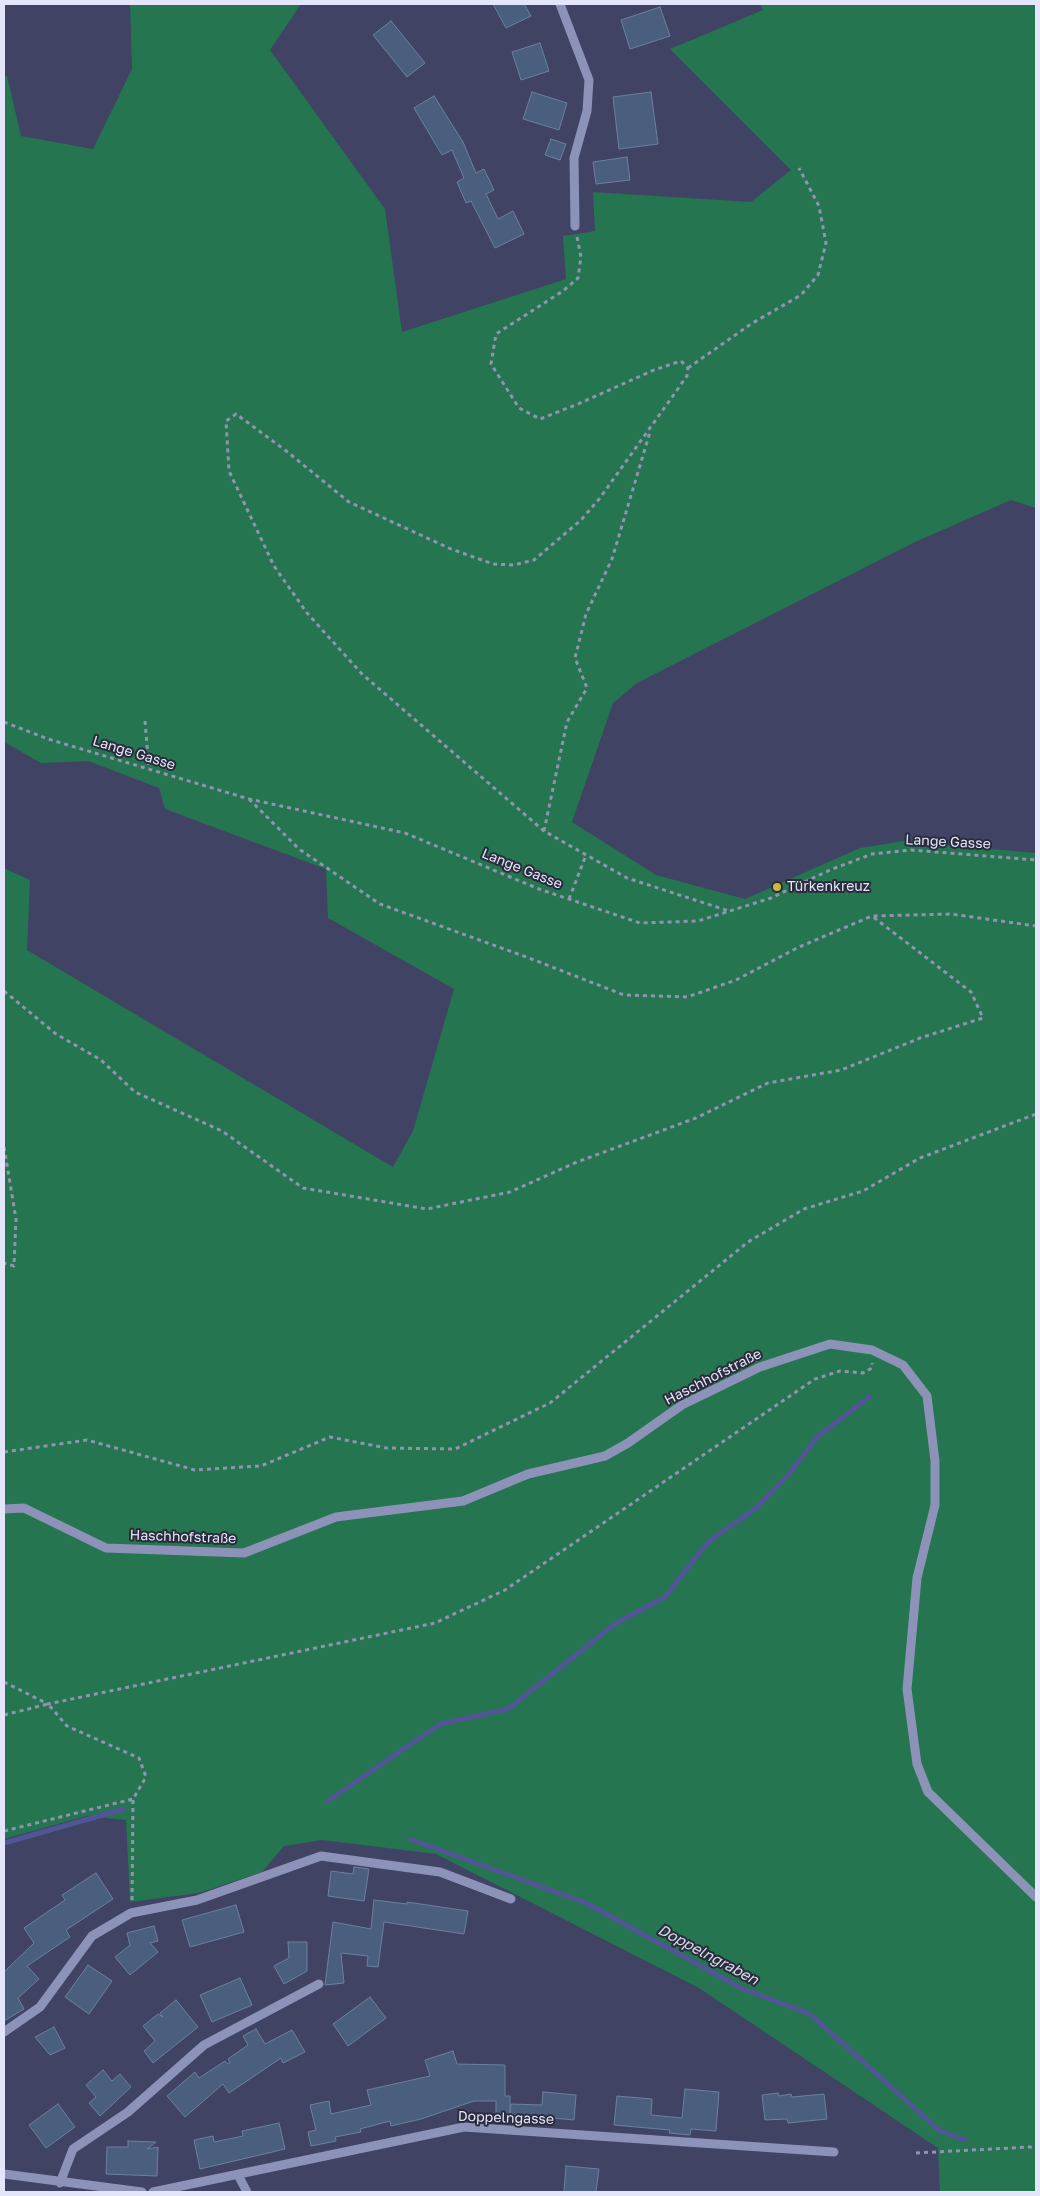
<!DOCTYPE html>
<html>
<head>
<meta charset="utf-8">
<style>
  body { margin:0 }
  #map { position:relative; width:1040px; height:2196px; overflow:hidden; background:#404364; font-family:"Golos Text",sans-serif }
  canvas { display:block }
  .frame { position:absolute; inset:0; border:5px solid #e3e6fb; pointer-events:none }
</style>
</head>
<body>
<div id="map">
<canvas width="1040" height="2196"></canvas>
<div class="frame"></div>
</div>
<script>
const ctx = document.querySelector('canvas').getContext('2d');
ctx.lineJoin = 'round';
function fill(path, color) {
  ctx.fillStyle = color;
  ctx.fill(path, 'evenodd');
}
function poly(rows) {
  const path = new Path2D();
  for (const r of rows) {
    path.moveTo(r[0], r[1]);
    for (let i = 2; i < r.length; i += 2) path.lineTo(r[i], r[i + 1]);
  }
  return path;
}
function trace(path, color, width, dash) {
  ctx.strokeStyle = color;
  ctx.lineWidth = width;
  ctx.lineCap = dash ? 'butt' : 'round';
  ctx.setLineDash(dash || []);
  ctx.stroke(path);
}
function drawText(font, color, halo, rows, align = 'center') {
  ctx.font = font + ' "Golos Text",sans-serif';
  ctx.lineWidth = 4;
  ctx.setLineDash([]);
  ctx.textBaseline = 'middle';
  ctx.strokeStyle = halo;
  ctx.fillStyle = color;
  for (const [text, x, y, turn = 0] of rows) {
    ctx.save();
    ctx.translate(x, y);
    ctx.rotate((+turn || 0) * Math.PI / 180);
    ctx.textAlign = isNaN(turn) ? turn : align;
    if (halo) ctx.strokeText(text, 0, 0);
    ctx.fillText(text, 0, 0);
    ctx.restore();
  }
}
const green = poly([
  [130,4,301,4,270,50,385,209,402,332,566,279,563,236,595,231,593,192,751,202,791,170,670,49,763,10,761,4,1036,4,1036,508,1011,500,915,542,637,683,613,703,572,822,656,875,745,899,860,848,904,841,1036,853,1036,2192,940,2192,938,2148,699,1988,436,1854,322,1840,284,1846,262,1872,199,1893,130,1902,126,1820,87,1816,4,1839,4,868,30,880,27,950,393,1167,413,1131,454,989,328,918,326,869,165,809,159,788,88,761,41,763,4,742,4,76,7,76,21,136,93,149,132,69]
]);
const stream = poly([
  [328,1801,440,1724,508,1709,615,1624,665,1597,708,1542,756,1508,789,1474,817,1437,869,1397],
  [410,1839,586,1903,741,1988,810,2014,940,2131,965,2140],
  [4,1843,124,1809]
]);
const building = poly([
  [493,4,524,4,531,16,506,28,493,4],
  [660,7,670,36,630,49,621,20,660,7],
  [391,21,425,63,407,77,373,35,391,21],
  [540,43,549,71,521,80,512,52,540,43],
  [532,92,567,103,559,130,523,119,532,92],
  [651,92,658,144,619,149,613,97,651,92],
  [434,96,463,142,476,173,484,169,494,190,486,194,498,219,513,211,524,234,495,248,471,201,466,203,457,182,464,178,452,150,442,155,414,108,434,96],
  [551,139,566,144,560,160,545,155,551,139],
  [627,157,630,180,596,184,593,162,627,157],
  [354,1867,369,1869,364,1901,328,1896,331,1871,353,1874,354,1867],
  [96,1873,113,1899,66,1930,70,1937,27,1966,39,1979,18,1998,24,2009,4,2021,4,1972,34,1943,24,1928,65,1900,62,1895,96,1873],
  [374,1900,407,1904,407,1902,468,1911,464,1934,384,1922,378,1967,367,1966,368,1956,341,1953,344,1983,325,1985,333,1922,371,1929,374,1900],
  [236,1905,244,1932,190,1947,182,1920,236,1905],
  [154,1926,158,1941,150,1943,158,1952,130,1975,115,1957,130,1945,127,1933,154,1926],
  [288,1942,307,1942,307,1971,284,1984,274,1966,289,1958,288,1942],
  [88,1965,112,1981,89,2014,65,1997,88,1965],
  [240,1978,252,2005,212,2022,200,1995,240,1978],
  [370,1997,386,2018,348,2046,333,2024,370,1997],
  [176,2000,198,2027,153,2063,144,2051,155,2041,143,2026,158,2014,163,2017,160,2013,176,2000],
  [54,2027,65,2048,50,2055,35,2037,54,2027],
  [256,2029,265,2044,292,2030,305,2052,283,2063,281,2058,229,2093,223,2084,185,2117,167,2096,195,2072,199,2078,225,2061,228,2064,230,2063,228,2059,248,2045,243,2036,256,2029],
  [453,2051,457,2064,505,2065,505,2096,510,2096,510,2114,496,2114,496,2101,474,2101,421,2119,391,2126,390,2121,360,2129,361,2132,335,2137,336,2141,311,2146,308,2132,316,2130,310,2105,329,2101,331,2114,371,2105,367,2090,430,2076,425,2060,453,2051],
  [103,2070,112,2081,120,2074,131,2087,100,2116,89,2103,96,2097,86,2085,103,2070],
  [685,2089,719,2092,716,2131,691,2129,690,2135,669,2133,670,2130,614,2125,617,2096,652,2099,651,2115,682,2118,685,2089],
  [543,2092,576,2095,574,2120,510,2114,511,2104,542,2105,543,2092],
  [778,2093,779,2096,791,2094,792,2097,824,2094,827,2119,788,2123,787,2119,765,2120,762,2095,778,2093],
  [58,2104,75,2127,46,2148,29,2125,58,2104],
  [279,2123,285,2149,200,2169,194,2140,213,2136,214,2142,243,2136,242,2131,279,2123],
  [128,2141,156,2142,147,2149,158,2147,157,2176,106,2174,107,2147,128,2147,128,2141],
  [566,2166,599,2169,596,2192,564,2192,566,2166]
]);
const path = poly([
  [577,237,581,257,578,278,563,291,496,334,491,364,519,408,540,419,578,404,654,370,681,361,688,368,687,376,600,498,581,520,534,560,514,565,493,564,451,549,349,502,285,450,236,414,226,421,229,471,274,566,307,613,362,674,544,831,627,878,729,911],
  [688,368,751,324,801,295,818,275,826,243,819,206,799,168],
  [145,721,149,769],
  [4,722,48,739,249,799,405,833,539,889,640,923,698,921,771,898,830,870,872,854,911,850,1036,860],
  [249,799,299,849,380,904,529,958,624,995,687,997,736,980,799,947,872,916,951,914,1036,926],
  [544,831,567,722,587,688,575,658,586,614,612,559,650,432],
  [569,899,586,855],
  [4,991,56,1034,101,1060,135,1092,222,1131,303,1188,427,1209,510,1192,577,1162,696,1118,768,1083,841,1070,920,1038,983,1018,971,992,872,916],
  [4,1147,16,1219,14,1266,4,1263],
  [4,1452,87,1440,195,1470,261,1466,330,1437,386,1448,455,1449,550,1403,748,1242,804,1209,863,1191,920,1158,1036,1114],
  [4,1682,48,1704,435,1623,505,1590,815,1379,840,1371,863,1373,872,1368,872,1363],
  [4,1715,48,1704,67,1726,139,1758,146,1777,133,1799,132,1902],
  [4,1831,133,1799],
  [916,2153,1030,2147,1036,2149]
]);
const minor = poly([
  [560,4,589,80,587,111,574,158,575,226],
  [4,1509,24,1508,106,1548,244,1553,336,1517,463,1501,528,1474,605,1456,628,1443,682,1405,760,1367,830,1344,872,1350,903,1365,927,1396,935,1461,935,1505,917,1578,907,1689,917,1764,928,1792,1036,1897],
  [4,2032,40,2007,92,1936,131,1913,197,1900,321,1856,440,1872,511,1899],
  [4,2174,142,2192],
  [238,2175,247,2192],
  [60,2183,73,2149,128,2112,204,2045,319,1984],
  [153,2192,464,2127,834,2152]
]);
const markers = [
  [777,887,5,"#ceb837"]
];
const streetNames = [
  ["Lange Gasse",134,753,17],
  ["Lange Gasse",948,842,3],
  ["Lange Gasse",522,869,22],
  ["Haschhofstraße",713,1377,-27],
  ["Haschhofstraße",183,1537,2],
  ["Doppelngasse",506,2118,2]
];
const poiNames = [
  ["Türkenkreuz",787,887]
];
const waterNames = [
  ["Doppelngraben",708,1955,28]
];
fill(green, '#247550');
trace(stream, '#525595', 5);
fill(building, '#4a5e7d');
trace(building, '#6b80a1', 1);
trace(path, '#9194af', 3, [4, 4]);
trace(minor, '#8d92b8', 9);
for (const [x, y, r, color] of markers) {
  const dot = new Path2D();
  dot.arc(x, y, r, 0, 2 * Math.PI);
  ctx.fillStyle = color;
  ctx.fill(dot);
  trace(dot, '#2a2c3b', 2);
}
drawText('14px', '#e3e6fb', '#2a2c3b', streetNames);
drawText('14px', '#e3e6fb', '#2a2c3b', poiNames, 'left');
drawText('italic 15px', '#d8dbee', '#2a2c3b', waterNames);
</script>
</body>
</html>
